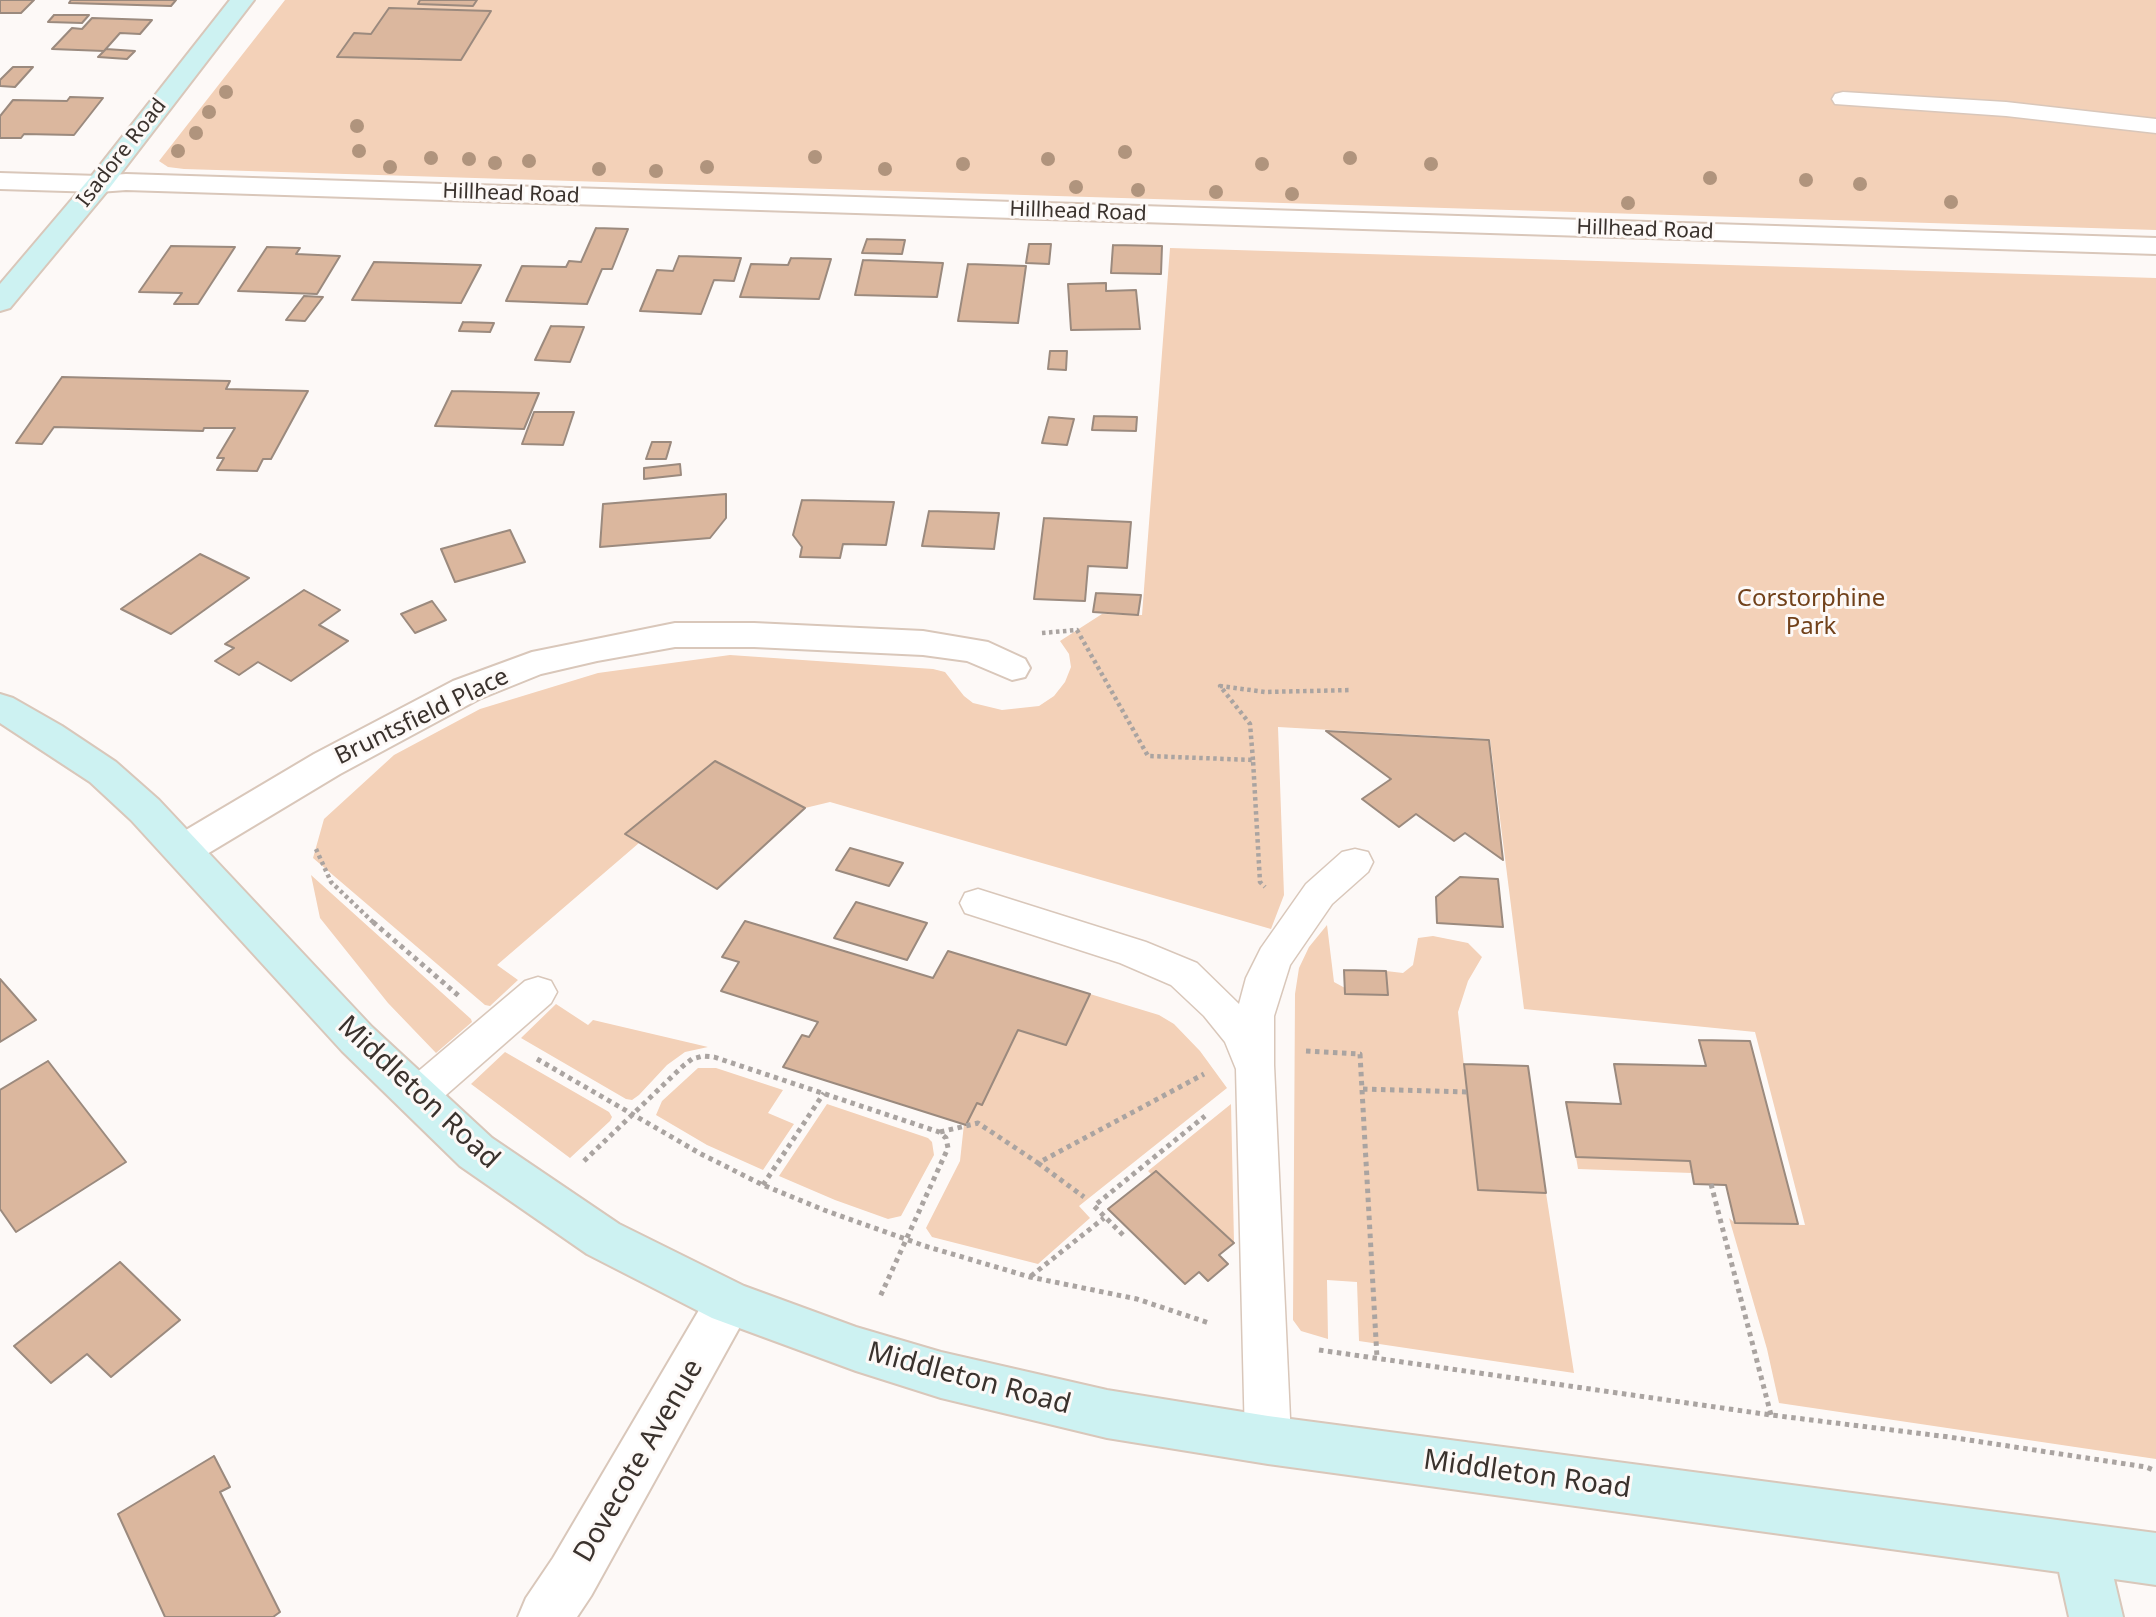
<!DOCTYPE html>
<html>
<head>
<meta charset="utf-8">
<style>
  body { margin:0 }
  canvas { display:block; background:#fdf9f7 }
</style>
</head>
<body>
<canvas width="2156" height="1617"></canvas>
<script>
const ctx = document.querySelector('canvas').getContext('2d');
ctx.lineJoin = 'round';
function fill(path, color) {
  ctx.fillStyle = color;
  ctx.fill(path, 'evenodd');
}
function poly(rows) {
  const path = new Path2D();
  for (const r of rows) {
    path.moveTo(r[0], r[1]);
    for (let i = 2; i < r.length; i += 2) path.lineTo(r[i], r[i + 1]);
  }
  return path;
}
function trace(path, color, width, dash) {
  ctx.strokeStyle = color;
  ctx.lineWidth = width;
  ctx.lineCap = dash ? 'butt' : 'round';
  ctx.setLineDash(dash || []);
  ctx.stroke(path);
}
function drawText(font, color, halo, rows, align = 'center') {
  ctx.font = font + ' "Noto Sans",sans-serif';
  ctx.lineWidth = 6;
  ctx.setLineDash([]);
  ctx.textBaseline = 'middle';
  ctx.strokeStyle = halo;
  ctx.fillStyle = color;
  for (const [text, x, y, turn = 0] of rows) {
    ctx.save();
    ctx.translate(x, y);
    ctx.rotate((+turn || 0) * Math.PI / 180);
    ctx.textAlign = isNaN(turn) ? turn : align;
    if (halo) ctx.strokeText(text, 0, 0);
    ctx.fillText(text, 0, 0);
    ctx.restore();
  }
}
const green = poly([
  [285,0,2156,0,2156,230,184,169,168,167,159,161],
  [1170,248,2156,278,2156,1459,1779,1403,1767,1349,1729,1218,1735,1223,1805,1225,1755,1032,1524,1009,1490,739,1278,727,1284,895,1271,929,830,802,805,808,715,761,625,834,639,843,497,965,518,980,490,1006,485,1005,313,858,324,819,394,755,480,709,598,673,730,655,933,669,945,672,964,696,973,703,1002,710,1039,706,1054,696,1065,682,1071,667,1069,654,1060,641,1102,614,1142,615],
  [311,875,471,1019,472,1022,436,1053,388,1003,320,918],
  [1327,925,1334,982,1345,988,1346,994,1388,995,1386,971,1403,973,1413,965,1418,938,1433,936,1468,943,1482,957,1468,981,1458,1012,1467,1092,1546,1193,1574,1373,1359,1341,1357,1282,1327,1280,1328,1339,1301,1331,1293,1320,1295,994,1299,968,1309,947],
  [1090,994,1159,1015,1174,1024,1200,1051,1227,1088,1079,1206,1090,1218,1038,1264,932,1237,926,1228,960,1161,964,1124,966,1125,977,1103,982,1104,1018,1030,1066,1045],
  [556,1004,588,1025,593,1020,708,1047,685,1052,667,1065,639,1095,632,1100,626,1099,521,1038],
  [505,1052,609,1112,612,1117,610,1121,570,1158,471,1084],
  [698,1068,716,1068,783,1090,768,1113,794,1124,763,1170,707,1145,656,1115,662,1101],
  [827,1104,928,1138,932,1142,934,1155,901,1216,888,1219,835,1200,779,1176],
  [1231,1104,1234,1243,1156,1171,1151,1174,1148,1171],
  [1576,1157,1690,1161,1692,1173,1578,1169]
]);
const building = poly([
  [0,0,34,0,21,13,0,13,0,0],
  [71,0,176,0,171,6,69,3,71,0],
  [420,0,477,0,473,6,418,4,420,0],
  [389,8,491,11,461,60,337,57,354,33,371,34,389,8],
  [54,15,89,15,82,23,48,22,54,15],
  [92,18,152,20,140,34,120,33,104,51,52,49,72,28,82,29,92,18],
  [106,49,135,51,127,59,98,57,106,49],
  [13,67,33,67,15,87,0,86,0,80,13,67],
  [70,97,103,98,74,135,24,134,21,138,0,138,0,116,13,100,67,101,70,97],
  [596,228,628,229,612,269,602,269,587,304,506,301,522,266,566,267,569,261,581,262,596,228],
  [867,239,905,240,902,254,862,253,867,239],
  [1029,244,1051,244,1049,264,1026,263,1029,244],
  [1113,245,1162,246,1161,274,1111,273,1113,245],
  [171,246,235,247,198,304,174,304,182,293,139,292,171,246],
  [267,247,300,248,296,254,340,256,317,294,238,291,267,247],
  [679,256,741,258,734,281,714,280,701,314,640,311,657,270,673,271,679,256],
  [791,258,831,259,819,299,740,297,751,264,788,265,791,258],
  [863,260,943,263,937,297,855,295,863,260],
  [374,262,481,265,461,303,352,300,374,262],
  [968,264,1026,266,1018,323,958,321,968,264],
  [1106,283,1106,291,1136,290,1140,329,1071,330,1068,284,1106,283],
  [304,296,323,297,305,321,286,320,304,296],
  [463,322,494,323,490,332,459,331,463,322],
  [551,326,584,327,570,362,535,360,551,326],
  [1050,351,1067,351,1066,370,1048,369,1050,351],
  [62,377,230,381,226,389,308,391,271,459,263,459,257,471,217,470,224,458,217,458,235,428,204,428,203,431,54,427,42,444,16,443,62,377],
  [452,391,539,393,524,429,435,426,452,391],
  [534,412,574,412,563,445,522,444,534,412],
  [1094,416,1137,417,1136,431,1092,430,1094,416],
  [1049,417,1074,419,1067,445,1042,443,1049,417],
  [652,442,671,442,666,459,646,459,652,442],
  [680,464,681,475,644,479,644,468,680,464],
  [726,494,726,518,710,538,600,547,603,504,726,494],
  [802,500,894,502,886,545,843,544,840,558,800,557,802,547,793,535,802,500],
  [929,511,999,513,994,549,922,546,929,511],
  [1044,518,1131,522,1127,568,1088,566,1085,601,1034,599,1044,518],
  [510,530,525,562,455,582,441,549,510,530],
  [200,554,249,578,171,634,121,609,200,554],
  [304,590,340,610,319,625,348,641,291,681,258,662,239,675,215,661,234,648,225,644,304,590],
  [1096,593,1141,595,1138,615,1093,612,1096,593],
  [432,601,446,620,415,633,401,614,432,601],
  [1326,731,1489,740,1503,860,1465,833,1454,841,1416,814,1399,827,1362,799,1391,779,1326,731],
  [715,761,805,808,717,889,625,834,715,761],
  [850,848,903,863,889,886,836,870,850,848],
  [1460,877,1498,879,1503,927,1437,923,1436,897,1460,877],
  [856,902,927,923,907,960,834,938,856,902],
  [745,921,933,978,948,951,1090,994,1066,1045,1018,1030,982,1105,977,1103,966,1125,783,1067,802,1035,809,1037,818,1022,721,991,739,962,722,957,745,921],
  [1344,970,1386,971,1388,995,1345,994,1344,970],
  [0,979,36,1020,0,1042,0,979],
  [1699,1040,1750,1041,1798,1224,1735,1223,1726,1185,1694,1184,1690,1161,1576,1157,1566,1102,1621,1104,1614,1064,1706,1066,1699,1040],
  [48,1061,126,1162,16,1232,0,1209,0,1090,48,1061],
  [1464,1064,1528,1066,1546,1193,1478,1190,1464,1064],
  [1156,1171,1234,1243,1219,1255,1228,1264,1208,1281,1199,1272,1185,1284,1108,1209,1156,1171],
  [120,1262,180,1320,111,1377,87,1354,51,1383,14,1346,120,1262],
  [214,1456,230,1487,220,1492,280,1612,273,1617,165,1617,118,1514,214,1456]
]);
const pathFar1 = poly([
  [1042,633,1077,630,1148,756,1253,760,1260,882,1265,887],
  [1253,760,1250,724,1220,686,1265,692,1352,690],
  [316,849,331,882,375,924]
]);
const path = poly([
  [373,922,460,997],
  [1306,1051,1360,1054,1377,1358],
  [537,1059,701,1154,763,1185,824,1210,925,1246,1030,1277,1137,1299,1209,1323],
  [1363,1089,1467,1092],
  [940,1132,978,1123,1038,1163,1204,1074],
  [584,1161,683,1066,692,1059,703,1056,714,1057,939,1132,946,1138,948,1148,879,1299],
  [1038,1163,1084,1197],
  [1711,1184,1771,1415],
  [763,1185,824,1093],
  [1123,1235,1094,1206,1205,1116],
  [1031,1276,1104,1218],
  [1319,1350,1771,1415,1949,1437,2146,1467,2156,1471]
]);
const lane = poly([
  [1843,92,2006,102,2156,119,2156,133,2006,116,1835,104,1832,99,1835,94,1843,92],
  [1355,849,1368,852,1373,862,1368,872,1332,904,1290,965,1274,1016,1274,1065,1291,1440,1284,1455,1268,1462,1252,1455,1245,1440,1236,1069,1225,1042,1204,1016,1171,985,1120,963,965,913,960,903,965,893,978,889,1146,942,1197,963,1239,1004,1246,978,1261,948,1306,884,1342,852,1355,849],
  [538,977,551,981,557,992,551,1003,430,1109,416,1114,402,1109,396,1097,402,1085,525,981,538,977]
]);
const street = poly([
  [0,173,99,176,126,174,2156,238,2156,254,126,190,99,192,0,189,0,173],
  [675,623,754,623,923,631,988,642,1025,659,1030,668,1025,677,1012,680,967,661,923,655,754,647,675,647,597,661,541,674,479,699,340,774,197,860,183,865,169,860,163,850,169,840,314,754,453,681,532,652,675,623],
  [729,1281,746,1288,753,1303,591,1596,577,1617,518,1617,526,1598,553,1558,712,1288,729,1281]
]);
const secondary = poly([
  [230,0,254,0,108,190,10,308,0,311,0,284,90,178,230,0],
  [0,694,13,698,62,726,116,762,159,800,372,1027,492,1138,619,1224,744,1286,856,1327,941,1352,1107,1390,1268,1416,2156,1533,2156,1585,2114,1579,2123,1617,2069,1617,2059,1572,1268,1464,1107,1438,941,1398,856,1371,712,1318,587,1254,460,1166,342,1051,131,820,90,782,0,723,0,694]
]);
const trees = [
  [226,92],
  [209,112],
  [357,126],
  [196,133],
  [178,151],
  [359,151],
  [1125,152],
  [815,157],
  [431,158],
  [1350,158],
  [469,159],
  [1048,159],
  [529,161],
  [495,163],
  [963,164],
  [1262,164],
  [1431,164],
  [390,167],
  [707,167],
  [599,169],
  [885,169],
  [656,171],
  [1710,178],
  [1806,180],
  [1860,184],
  [1076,187],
  [1138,190],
  [1216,192],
  [1292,194],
  [1951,202],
  [1628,203]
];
const farStreetnames = [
  ["Isadore Road",122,153,-52],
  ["Hillhead Road",511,194,2],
  ["Hillhead Road",1078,212,2],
  ["Hillhead Road",1645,230,2]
];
const parkNames = [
  ["Corstorphine",1811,599],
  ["Park",1811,627]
];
const streetNames = [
  ["Bruntsfield Place",422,717,-26]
];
const nearStreetnames = [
  ["Middleton Road",418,1093,43],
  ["Middleton Road",969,1379,15],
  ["Dovecote Avenue",639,1461,-60],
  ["Middleton Road",1527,1475,8]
];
fill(green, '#f3d1b8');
fill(building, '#dbb79e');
trace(building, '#9b8a7e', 2);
trace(lane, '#d9c7ba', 3);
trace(street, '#d9c7ba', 4);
trace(secondary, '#d9c7ba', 4);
trace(pathFar1, '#aaa4a1', 4.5, [3.5, 3.5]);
trace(path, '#aaa4a1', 5, [4.5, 4.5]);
fill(lane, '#fff');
fill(street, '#fff');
fill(secondary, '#cdf2f2');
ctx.fillStyle = '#b0947d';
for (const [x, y] of trees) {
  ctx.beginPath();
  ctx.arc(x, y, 7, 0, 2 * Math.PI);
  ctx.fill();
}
drawText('21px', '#3a322d', '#fdf9f7', farStreetnames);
drawText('24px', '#71411a', '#fdf9f7', parkNames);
drawText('24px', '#3a322d', '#fdf9f7', streetNames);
drawText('28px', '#3a322d', '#fdf9f7', nearStreetnames);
</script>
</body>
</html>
